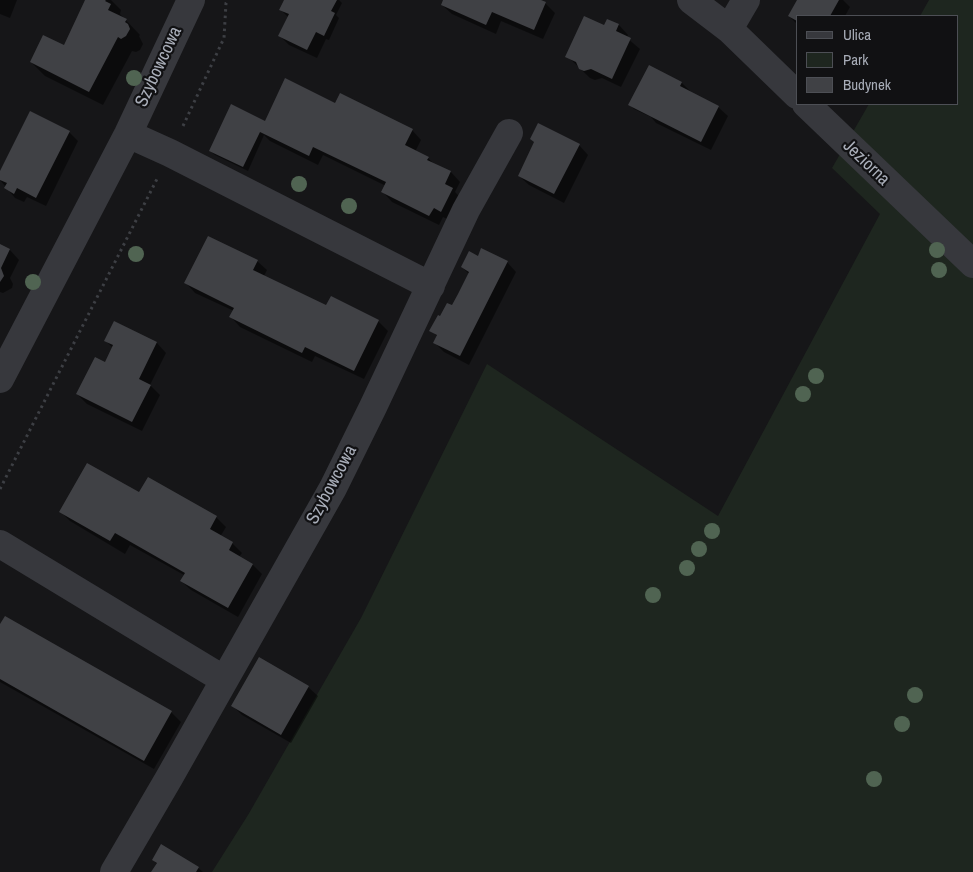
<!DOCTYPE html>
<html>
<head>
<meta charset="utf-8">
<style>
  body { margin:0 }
  #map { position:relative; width:973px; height:872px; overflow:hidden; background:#161618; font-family:"Archivo Narrow",sans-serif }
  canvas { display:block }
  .legend { position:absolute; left:796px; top:15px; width:162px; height:90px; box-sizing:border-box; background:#111113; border:1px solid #4d4f55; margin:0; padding:6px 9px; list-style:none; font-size:15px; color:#a8adb8 }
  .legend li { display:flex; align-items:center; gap:10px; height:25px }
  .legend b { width:25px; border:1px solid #4d4f55 }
</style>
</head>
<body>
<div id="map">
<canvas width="973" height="872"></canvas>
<ul class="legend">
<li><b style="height:6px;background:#37383d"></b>Ulica</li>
<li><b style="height:14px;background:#1e261f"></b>Park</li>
<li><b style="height:14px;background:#404145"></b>Budynek</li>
</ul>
</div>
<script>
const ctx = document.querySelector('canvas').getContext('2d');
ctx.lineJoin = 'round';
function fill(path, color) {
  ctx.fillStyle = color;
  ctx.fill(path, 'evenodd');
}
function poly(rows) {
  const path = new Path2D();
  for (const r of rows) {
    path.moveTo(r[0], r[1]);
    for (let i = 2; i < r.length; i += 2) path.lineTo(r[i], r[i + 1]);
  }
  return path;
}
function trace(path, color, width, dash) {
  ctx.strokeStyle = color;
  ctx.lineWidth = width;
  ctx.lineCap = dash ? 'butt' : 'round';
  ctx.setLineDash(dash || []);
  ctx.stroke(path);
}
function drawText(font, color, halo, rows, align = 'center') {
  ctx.font = font + ' "Archivo Narrow",sans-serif';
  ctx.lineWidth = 4.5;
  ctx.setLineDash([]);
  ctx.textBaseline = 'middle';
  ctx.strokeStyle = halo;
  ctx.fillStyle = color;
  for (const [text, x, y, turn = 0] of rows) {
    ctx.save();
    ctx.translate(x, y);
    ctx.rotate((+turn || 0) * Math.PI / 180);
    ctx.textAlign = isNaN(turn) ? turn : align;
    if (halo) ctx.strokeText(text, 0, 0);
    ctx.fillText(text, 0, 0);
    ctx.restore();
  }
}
const green = poly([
  [929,0,973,0,973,872,212,872,248,815,361,618,487,364,718,516,880,214,832,168,869,104,957,104,957,16,920,16]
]);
const shadow = poly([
  [0,0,17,0,10,18,0,14],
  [89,0,111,0,121,10,120,14,140,35,139,36,143,44,140,50,136,52,132,51,103,105,45,76,31,62,64,47],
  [285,0,339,0,342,3,336,15,339,18,329,40,326,39,317,58,289,45,280,36,289,18,281,10],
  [444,0,537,0,545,3,555,13,543,39,501,21,496,34,452,14,442,5],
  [799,0,843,0,850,7,845,16,797,16,797,24,789,16],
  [608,21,619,25,628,35,627,38,640,49,621,87,602,78,595,80,590,78,567,56,605,27],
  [649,67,682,83,691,92,718,107,728,116,711,150,656,123,651,117,634,109,630,105],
  [335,104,412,130,421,140,415,152,428,158,435,165,451,172,460,182,455,192,462,199,451,221,443,217,439,225,392,202,383,192,386,186,323,155,318,165,270,141,264,135,248,171,215,155,210,151,265,123],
  [69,132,78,141,46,206,27,197,24,202,15,198,0,180,0,174],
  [531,139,579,145,588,155,564,203,529,185,519,176,535,143],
  [0,245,10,250,19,260,10,278,13,284,12,288,3,293,0,292],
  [478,257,507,262,516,272,469,365,444,352,435,343,438,337,431,330,453,307,469,274,462,267],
  [257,261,267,270,264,276,326,307,378,321,388,331,364,379,315,356,312,362,240,327,231,317,234,311,195,293,186,283],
  [115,323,157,343,166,353,150,385,160,395,142,431,87,404,77,394,105,364,113,348,106,341],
  [139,494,216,517,226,527,220,537,232,543,242,553,239,557,253,565,262,574,238,617,191,590,181,581,184,575,130,545,125,554,70,521,61,512],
  [0,627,171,712,181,722,154,769,0,682],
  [308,687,318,696,291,743,242,715,233,706],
  [153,860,198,868,203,872,153,872,157,864]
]);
const building = poly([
  [85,0,106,0,105,1,111,4,108,10,127,19,125,22,128,24,130,29,126,36,121,39,118,37,89,92,30,62,43,35,64,45],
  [284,0,337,0,331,11,335,13,324,36,316,32,307,50,278,36,289,14,279,10],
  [443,0,541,0,546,2,534,30,492,12,486,25,441,5],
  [797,0,839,0,830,16,797,16,797,21,788,16],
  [584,16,604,25,607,19,619,24,616,31,631,38,612,79,591,69,584,71,579,69,576,62,565,57],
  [649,65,682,82,680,86,719,106,701,142,628,105],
  [285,78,335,103,340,93,413,129,405,145,429,157,427,160,451,171,445,184,453,188,441,212,434,208,429,216,381,192,386,182,313,147,309,156,260,132,243,167,209,151,231,104,265,121],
  [30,111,70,131,36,198,17,188,14,194,4,188,7,183,0,180,0,171],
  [538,123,580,144,554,194,518,176,534,142,530,139],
  [208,236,258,260,253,270,326,305,331,296,379,320,354,371,305,347,302,353,229,317,234,308,184,283],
  [0,244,10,249,1,268,4,276,0,282],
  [481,248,508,261,460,356,433,343,437,335,429,331,438,315,440,316,447,303,452,305,458,294,469,272,461,267,469,251,478,256],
  [114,321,157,342,139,379,151,385,132,422,76,394,95,357,105,362,113,345,104,341],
  [87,463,139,492,148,477,217,516,210,529,233,542,229,550,253,564,228,608,180,581,185,573,115,533,110,541,59,512],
  [5,616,172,711,144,761,0,679,0,624],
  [259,657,309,686,281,735,231,706],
  [161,844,199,867,196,872,151,872,157,863,152,860]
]);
const path = poly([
  [183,126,224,38,226,3,228,0],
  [0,489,157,179]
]);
const minor = poly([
  [691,0,729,29,797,95],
  [729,29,746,0],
  [806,104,973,264],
  [128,134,170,153,431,286],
  [0,379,128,134,191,0],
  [0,544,223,679],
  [114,872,169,778,333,488,373,407,466,210,509,133]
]);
const trees = [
  [134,78],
  [299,184],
  [349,206],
  [937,250],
  [136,254],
  [939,270],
  [33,282],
  [816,376],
  [803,394],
  [712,531],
  [699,549],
  [687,568],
  [653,595],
  [915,695],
  [902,724],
  [874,779]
];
const streetNames = [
  ["Szybowcowa",159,67,-65],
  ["Jeziorna",866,163,44],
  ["Szybowcowa",332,485,-62]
];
fill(green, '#1e261f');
fill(shadow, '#0007');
fill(building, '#404145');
trace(path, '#3d3f44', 3, [2.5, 4]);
trace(minor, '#37383d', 28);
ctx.fillStyle = '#506452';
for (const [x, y] of trees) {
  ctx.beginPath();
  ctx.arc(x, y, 8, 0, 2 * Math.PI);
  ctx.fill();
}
drawText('18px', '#a8adb8', '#111113', streetNames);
</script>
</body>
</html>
